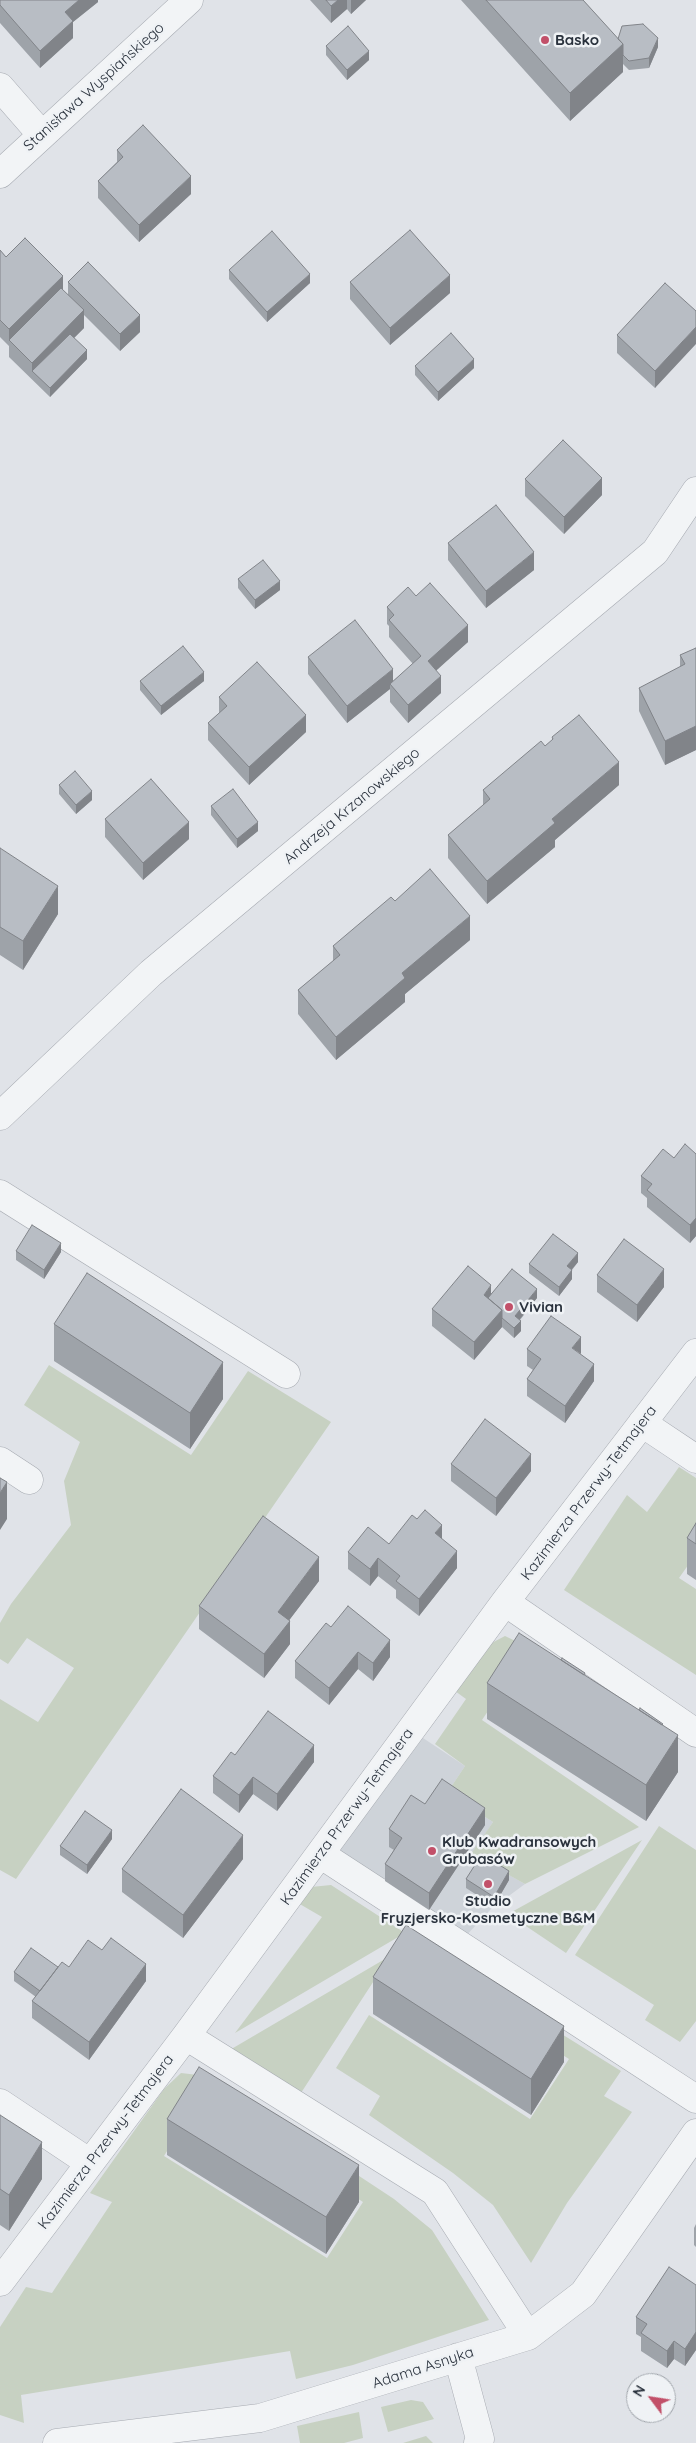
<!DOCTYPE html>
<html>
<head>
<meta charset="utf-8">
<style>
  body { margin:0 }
  #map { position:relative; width:696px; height:2443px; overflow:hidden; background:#e0e3e8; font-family:Quicksand,sans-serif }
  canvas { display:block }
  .north { position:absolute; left:626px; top:2373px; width:50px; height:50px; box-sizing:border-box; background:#eff2f5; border:1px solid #a0a5ab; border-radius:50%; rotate:301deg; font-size:14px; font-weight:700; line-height:20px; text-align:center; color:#2a323d }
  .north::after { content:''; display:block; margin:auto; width:18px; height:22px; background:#c25069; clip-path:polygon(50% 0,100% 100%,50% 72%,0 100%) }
</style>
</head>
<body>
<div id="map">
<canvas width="696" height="2443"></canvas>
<div class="north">N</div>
</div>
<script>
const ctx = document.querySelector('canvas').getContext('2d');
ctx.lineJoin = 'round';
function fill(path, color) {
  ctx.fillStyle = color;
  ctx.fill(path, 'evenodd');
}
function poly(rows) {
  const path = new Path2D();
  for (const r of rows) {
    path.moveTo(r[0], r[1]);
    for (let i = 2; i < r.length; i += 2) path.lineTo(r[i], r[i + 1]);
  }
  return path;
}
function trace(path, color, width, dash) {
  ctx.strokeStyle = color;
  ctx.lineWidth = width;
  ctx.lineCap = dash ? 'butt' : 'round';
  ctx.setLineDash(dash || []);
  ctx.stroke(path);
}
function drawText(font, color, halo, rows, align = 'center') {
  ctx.font = font + ' Quicksand,sans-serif';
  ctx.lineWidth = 5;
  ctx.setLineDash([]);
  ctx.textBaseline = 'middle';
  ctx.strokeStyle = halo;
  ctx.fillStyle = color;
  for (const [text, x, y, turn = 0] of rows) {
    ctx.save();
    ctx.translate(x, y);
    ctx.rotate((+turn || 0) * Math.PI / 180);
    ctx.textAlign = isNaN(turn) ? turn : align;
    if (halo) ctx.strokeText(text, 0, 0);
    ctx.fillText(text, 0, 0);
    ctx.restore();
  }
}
const built = poly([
  [423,1738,465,1766,447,1793,493,1822,472,1854,525,1884,491,1909,463,1939,334,1856]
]);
const green = poly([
  [49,1365,191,1455,248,1371,331,1422,16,1879,0,1870,0,1699,38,1722,74,1668,27,1638,8,1664,0,1659,0,1623,11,1604,71,1525,64,1481,80,1442,24,1405],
  [679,1467,696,1478,696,1554,679,1578,696,1589,696,1675,564,1590,627,1495,647,1512],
  [505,1636,530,1648,482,1720,639,1827,525,1884,471,1854,493,1822,447,1793,465,1766,435,1744,466,1699,455,1691,484,1647],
  [659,1826,696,1850,696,2021,680,2042,645,2020,654,2005,575,1955],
  [642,1840,566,1953,508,1914],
  [331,1885,405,1933,235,2033,322,1917,298,1903,311,1887],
  [390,1956,299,2096,228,2051],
  [369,2015,530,2119,569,2059,542,2042,552,2028,621,2071,604,2096,632,2112,567,2203,531,2263,493,2205,453,2173,369,2115,380,2096,336,2068],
  [181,2073,198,2075,198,2100,164,2156,327,2258,363,2202,340,2187,350,2170,394,2199,432,2230,489,2320,353,2365,296,2379,290,2351,21,2395,24,2423,0,2415,0,2327,26,2287,52,2293,112,2202,90,2193,164,2089],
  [411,2400,423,2402,434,2419,388,2432,381,2407],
  [359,2412,363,2438,344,2443,300,2443,297,2426],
  [426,2436,433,2443,403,2443]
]);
const minor = poly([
  [0,87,41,134],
  [0,174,189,0],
  [0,1116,151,973,655,552,696,491],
  [0,1194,286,1374],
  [642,1423,696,1459],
  [0,1461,29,1480],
  [505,1602,696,1733],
  [320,1854,696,2099],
  [186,2036,435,2192,528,2336],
  [0,2103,90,2163],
  [0,2282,186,2036,505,1602,696,1353],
  [458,2357,480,2439,478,2443],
  [57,2443,260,2418,528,2336,583,2294,696,2133]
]);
const wall = poly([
  [0,0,98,0,98,2,73,22,73,38,40,68,0,23],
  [310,0,366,0,351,14,347,9,331,23],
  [461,0,583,0,618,39,658,47,649,68,629,70,623,64,623,72,570,121],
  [326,46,369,60,347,80,326,55],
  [117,150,191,194,139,242,98,198,98,181,117,162],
  [0,250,6,257,63,290,68,295,68,282,140,332,120,351,84,315,84,328,74,338,87,359,50,397,9,357,9,346,0,337],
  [229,270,310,283,267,322,229,279],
  [350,282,450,293,390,345,350,299],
  [696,311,655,388,617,353,617,335],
  [415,366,474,368,438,401,415,375],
  [525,479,602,495,564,534,525,496],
  [448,543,534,570,486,608,448,560],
  [238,579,280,590,255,609,238,588],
  [416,596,468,642,436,670,441,693,408,723,390,702,390,689,347,723,308,674,308,657,393,681,413,664,389,637,389,626,387,624,387,607],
  [696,648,696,750,665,765,639,711,639,688,680,667,680,655],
  [140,681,204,681,161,715,140,690],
  [219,697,306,732,249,785,208,740,208,723,219,713],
  [552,737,619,785,555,840,555,847,487,904,448,858,448,835,483,805,483,790,545,746,552,740],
  [59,785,92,800,76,814,59,794],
  [211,806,258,831,237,848,211,815],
  [105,819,189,839,143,880,105,837],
  [0,848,58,914,23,970,0,955],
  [395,901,470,940,405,994,405,1002,336,1060,298,1014,298,990,333,961,333,946],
  [696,1154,696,1236,690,1243,647,1207,647,1198,641,1193,641,1176,674,1158],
  [16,1251,61,1252,44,1279,16,1260],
  [578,1262,572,1270,572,1279,559,1296,529,1273,529,1264],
  [597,1275,664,1287,637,1322,597,1292],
  [491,1293,537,1298,520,1320,521,1331,514,1338,502,1327,474,1360,432,1326,432,1309],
  [54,1324,223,1399,190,1449,54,1361],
  [527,1349,580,1354,594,1381,565,1423,527,1396,527,1379,533,1370,527,1366],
  [451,1464,531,1471,496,1516,451,1481],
  [696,1523,696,1580,687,1574,687,1538],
  [442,1539,457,1568,419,1616,396,1598,396,1590,378,1576,370,1586,348,1569,348,1552,389,1544],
  [319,1581,289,1620,290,1644,264,1678,199,1629,199,1606],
  [331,1627,390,1657,373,1681,358,1669,329,1705,295,1678,295,1661],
  [585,1676,663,1726,678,1772,646,1821,487,1719,487,1683],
  [235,1755,314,1762,277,1811,253,1794,239,1813,213,1793,213,1776],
  [425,1804,485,1825,429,1910,385,1881,385,1864,394,1850,389,1847,389,1829],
  [112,1839,87,1874,60,1855,60,1846],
  [243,1859,183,1938,122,1892,122,1869],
  [466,1879,509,1880,494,1906,466,1888],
  [58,1967,69,1967,146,1981,89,2060,32,2018,32,2001,36,1997,14,1981,14,1972],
  [373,1977,564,2062,531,2115,373,2014],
  [0,2115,42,2179,9,2231,0,2225],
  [167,2119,359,2202,326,2254,167,2155],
  [696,2224,696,2247,694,2245,694,2228],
  [696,2285,696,2350,685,2366,674,2359,667,2368,641,2351,641,2337,636,2334,636,2317]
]);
const shadedWall = poly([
  [79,0,98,0,98,2,73,22,73,38,40,68,40,51,65,12],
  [338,0,347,0,347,9,331,23,331,6],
  [351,0,366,0,351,14],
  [658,38,658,47,649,68,649,58],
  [623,44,623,72,570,121,570,93],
  [369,51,369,60,347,80,347,70],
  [191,176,191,194,139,242,139,225],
  [310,274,310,283,267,322,267,312],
  [450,275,450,293,390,345,390,328],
  [63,276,63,293,9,340,9,346,9,329],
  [84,310,84,328,37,375,32,371,32,380,32,363],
  [140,315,140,332,120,351,120,334],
  [696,327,696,344,655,388,655,371],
  [87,350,87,359,50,397,50,388],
  [474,359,474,368,438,401,438,392],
  [602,478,602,495,564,534,564,517],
  [534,552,534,570,486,608,486,591],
  [280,581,280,590,255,609,255,600],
  [468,625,468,642,428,678,428,661],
  [393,669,393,686,390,684,390,689,347,723,347,706],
  [204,672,204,681,161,715,161,706],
  [441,676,441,693,408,723,408,705],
  [306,715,306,732,249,785,249,767],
  [696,726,696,750,665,765,665,741],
  [619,762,619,785,555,840,555,847,487,904,487,881,552,819],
  [92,791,92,800,76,814,76,805],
  [189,822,189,839,143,880,143,863],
  [258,822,258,831,237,848,237,839],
  [58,886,58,914,23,970,23,941],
  [470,916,470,940,405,994,405,1002,336,1060,336,1037,402,973],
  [696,1218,696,1236,690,1243,690,1225],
  [61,1243,61,1252,44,1279,44,1270],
  [578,1253,578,1262,567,1275,567,1266],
  [664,1269,664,1287,637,1322,637,1305],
  [572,1270,572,1279,559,1296,559,1287],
  [491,1285,491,1303,484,1295],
  [537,1289,537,1298,515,1325,515,1316],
  [502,1310,502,1327,474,1360,474,1342],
  [521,1321,521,1331,514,1338,514,1328],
  [581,1337,581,1354,572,1348],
  [223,1362,223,1399,190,1449,190,1413],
  [594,1364,594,1381,565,1423,565,1406],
  [531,1454,531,1471,496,1516,496,1498],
  [7,1482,7,1519,0,1530,0,1493],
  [442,1525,442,1542,435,1533],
  [457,1551,457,1568,419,1616,419,1599],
  [319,1557,319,1581,278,1635,278,1612],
  [378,1558,378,1576,370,1586,370,1569],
  [290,1621,290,1644,264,1678,264,1654],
  [390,1640,390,1657,373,1681,373,1663],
  [358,1652,358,1669,329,1705,329,1688],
  [678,1735,678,1772,646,1821,646,1785],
  [314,1745,314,1762,277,1811,277,1794],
  [253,1777,253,1794,239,1813,239,1795],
  [485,1808,485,1825,429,1910,429,1893],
  [112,1830,112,1839,87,1874,87,1865],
  [243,1835,243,1859,183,1938,183,1915],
  [509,1871,509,1880,494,1906,494,1897],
  [146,1964,146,1981,89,2060,89,2042],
  [564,2026,564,2062,531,2115,531,2079],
  [42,2142,42,2179,9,2231,9,2195],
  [359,2165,359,2202,326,2254,326,2217],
  [696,2332,696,2350,685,2366,685,2349],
  [674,2341,674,2359,667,2368,667,2351]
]);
const building = poly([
  [0,0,79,0,65,12,73,21,40,51,0,5,0,0],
  [326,0,338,0,331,6,326,0],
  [486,0,583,0,623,44,570,93,486,0],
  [643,24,658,38,649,58,629,61,623,55,623,44,618,39,622,26,643,24],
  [348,26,369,51,347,70,326,46,348,26],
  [143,125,191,176,139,225,98,181,123,157,117,150,143,125],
  [410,230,450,275,390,328,350,282,410,230],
  [272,231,310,274,267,312,229,270,272,231],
  [25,238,63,276,9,329,0,320,0,250,6,257,25,238],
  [88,262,140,315,120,334,68,282,88,262],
  [665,283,696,311,696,327,655,371,617,335,665,283],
  [61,288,84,310,32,363,9,340,61,288],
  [451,333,474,359,438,392,415,366,451,333],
  [70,334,87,350,50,388,32,371,70,334],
  [563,440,602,478,564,517,525,479,563,440],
  [496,505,534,552,486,591,448,543,496,505],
  [263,560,280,581,255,600,238,579,263,560],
  [430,583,468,625,428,661,441,676,408,705,390,684,421,656,389,620,394,615,387,607,408,587,416,596,430,583],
  [355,620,393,669,347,706,308,657,355,620],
  [183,646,204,672,161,706,140,681,183,646],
  [696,648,696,726,665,741,639,688,685,664,680,655,696,648],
  [257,662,306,715,249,767,208,723,227,706,219,697,257,662],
  [579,715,619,762,552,819,555,823,487,881,448,835,490,799,483,790,541,741,545,746,553,739,552,737,579,715],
  [75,771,92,791,76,805,59,785,75,771],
  [151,779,189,822,143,863,105,819,151,779],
  [233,789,258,822,237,839,211,806,233,789],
  [0,848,58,886,23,941,0,927,0,848],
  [430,869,470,916,402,973,405,978,336,1037,298,990,340,955,333,946,391,897,395,901,430,869],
  [685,1144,696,1154,696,1218,690,1225,647,1190,652,1184,641,1176,663,1149,674,1158,685,1144],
  [32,1225,61,1243,44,1270,16,1251,32,1225],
  [553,1234,578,1253,567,1266,572,1270,559,1287,529,1264,553,1234],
  [624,1239,664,1269,637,1305,597,1275,624,1239],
  [468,1266,491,1285,484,1295,502,1310,474,1342,432,1309,468,1266],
  [512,1269,537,1289,515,1316,521,1321,514,1328,502,1318,502,1310,488,1298,512,1269],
  [87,1273,223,1362,190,1413,54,1324,87,1273],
  [551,1316,581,1337,572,1348,594,1364,565,1406,527,1379,541,1359,527,1349,551,1316],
  [485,1419,531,1454,496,1498,451,1464,485,1419],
  [0,1478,7,1482,0,1493,0,1478],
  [425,1510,442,1525,435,1533,457,1551,419,1599,396,1581,400,1576,378,1558,370,1569,348,1552,368,1527,389,1544,412,1515,417,1519,425,1510],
  [263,1516,319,1557,278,1612,290,1621,264,1654,199,1606,263,1516],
  [696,1523,696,1544,687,1538,696,1523],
  [348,1606,390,1640,373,1663,358,1652,329,1688,295,1661,326,1623,331,1627,348,1606],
  [519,1633,678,1735,646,1785,487,1683,519,1633],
  [562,1658,585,1673,584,1675,561,1660,562,1658],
  [640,1708,663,1724,662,1725,639,1710,640,1708],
  [268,1711,314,1745,277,1794,253,1777,239,1795,213,1776,231,1752,235,1755,268,1711],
  [442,1779,485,1808,429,1893,385,1864,402,1838,389,1829,411,1795,425,1804,442,1779],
  [181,1789,243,1835,183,1915,122,1869,181,1789],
  [85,1811,112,1830,87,1865,60,1846,85,1811],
  [482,1854,509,1871,494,1897,466,1879,482,1854],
  [406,1925,564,2026,531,2079,373,1977,406,1925],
  [111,1938,146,1964,89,2042,32,2001,62,1962,69,1967,88,1940,102,1950,111,1938],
  [31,1948,58,1967,40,1991,14,1972,31,1948],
  [199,2067,359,2165,326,2217,167,2119,199,2067],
  [0,2115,42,2142,9,2195,0,2189,0,2115],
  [669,2267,696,2285,696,2332,685,2349,674,2341,667,2351,641,2333,647,2324,636,2317,669,2267]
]);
const markers = [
  [545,40,5,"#c25069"],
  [509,1307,5,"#c25069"],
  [432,1851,5,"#c25069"],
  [488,1884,5,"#c25069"]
];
const poiNames = [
  ["Basko",555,40],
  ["Vivian",519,1307],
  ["Klub Kwadransowych",442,1842],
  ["Grubasów",442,1859],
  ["Studio",488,1901,"center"],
  ["Fryzjersko-Kosmetyczne B&M",488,1918,"center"]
];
const streetNames = [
  ["Stanisława Wyspiańskiego",94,87,-42],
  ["Andrzeja Krzanowskiego",352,806,-40],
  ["Kazimierza Przerwy-Tetmajera",589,1493,-53],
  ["Kazimierza Przerwy-Tetmajera",347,1817,-54],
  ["Kazimierza Przerwy-Tetmajera",106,2142,-53],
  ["Adama Asnyka",423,2368,-18]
];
fill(built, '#ced3d9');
fill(green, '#c7d1c2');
trace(minor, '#a6aab1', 29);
trace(minor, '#f2f4f6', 28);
fill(wall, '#9ea3a9');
fill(shadedWall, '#818489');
fill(building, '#b8bdc4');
trace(building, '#818489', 1);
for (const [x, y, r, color] of markers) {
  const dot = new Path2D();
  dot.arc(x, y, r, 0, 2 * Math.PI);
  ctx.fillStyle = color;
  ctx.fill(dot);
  trace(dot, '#eff2f5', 2);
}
drawText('bold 15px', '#2a323d', '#eff2f5', poiNames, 'left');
drawText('15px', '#2a323d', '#eff2f5', streetNames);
</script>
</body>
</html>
